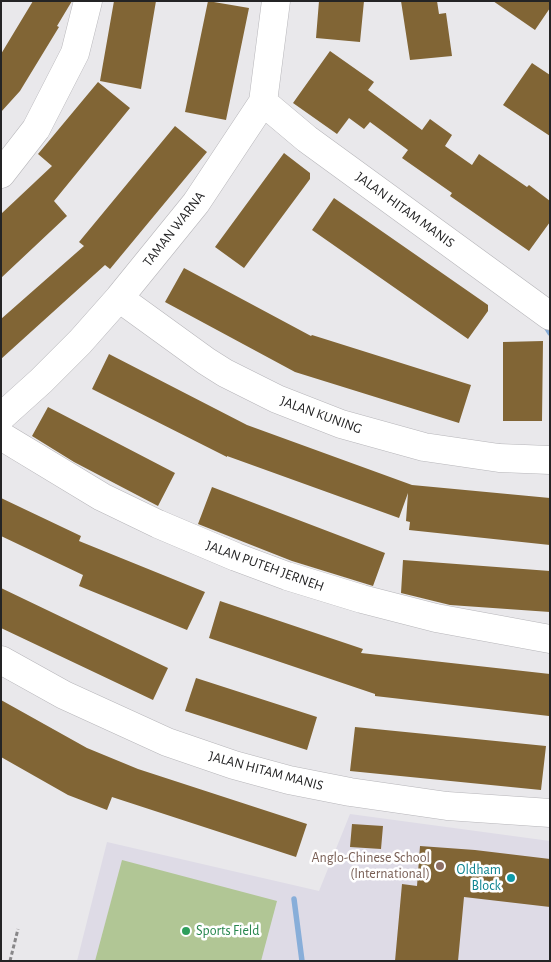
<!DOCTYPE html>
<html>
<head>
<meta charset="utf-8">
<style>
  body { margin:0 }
  #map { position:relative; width:551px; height:962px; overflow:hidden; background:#e9e8eb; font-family:"Alegreya Sans",sans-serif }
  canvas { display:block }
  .frame { position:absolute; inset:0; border:2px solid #242425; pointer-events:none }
</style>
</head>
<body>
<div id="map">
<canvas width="551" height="962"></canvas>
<div class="frame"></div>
</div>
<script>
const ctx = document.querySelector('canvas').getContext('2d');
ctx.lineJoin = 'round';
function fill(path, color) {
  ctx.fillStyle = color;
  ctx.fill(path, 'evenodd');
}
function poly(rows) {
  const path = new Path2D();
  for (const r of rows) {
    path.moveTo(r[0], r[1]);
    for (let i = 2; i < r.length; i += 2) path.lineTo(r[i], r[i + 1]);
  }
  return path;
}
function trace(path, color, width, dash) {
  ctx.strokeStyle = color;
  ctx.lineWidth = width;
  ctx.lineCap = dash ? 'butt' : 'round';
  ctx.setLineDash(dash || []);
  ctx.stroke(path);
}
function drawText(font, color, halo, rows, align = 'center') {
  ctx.font = font + ' "Alegreya Sans",sans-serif';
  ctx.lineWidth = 5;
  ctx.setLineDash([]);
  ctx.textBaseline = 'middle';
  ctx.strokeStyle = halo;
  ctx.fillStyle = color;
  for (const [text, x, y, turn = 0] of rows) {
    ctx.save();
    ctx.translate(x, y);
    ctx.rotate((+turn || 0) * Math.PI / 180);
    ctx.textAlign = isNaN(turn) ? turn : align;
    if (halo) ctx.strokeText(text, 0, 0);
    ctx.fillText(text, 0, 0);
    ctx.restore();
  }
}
const built = poly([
  [350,814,550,841,550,961,77,961,107,842,319,891]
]);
const green = poly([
  [122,860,277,901,261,961,95,961]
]);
const stream = poly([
  [544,323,550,333],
  [294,899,302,961]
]);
const building = poly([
  [33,1,72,1,57,26,59,27,20,91,1,112,1,54],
  [114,1,156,1,141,89,100,81],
  [208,1,249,8,226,120,185,112],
  [319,1,364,1,360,42,316,38],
  [401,1,437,1,439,14,446,13,452,56,410,60],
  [493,1,550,1,550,8,535,30],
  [330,51,374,82,368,90,422,130,430,119,452,135,445,146,472,165,479,154,527,187,529,185,550,201,550,222,529,251,450,196,452,193,402,158,408,150,370,122,364,129,349,118,337,134,293,103],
  [532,63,550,75,550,136,503,105],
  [98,82,130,108,54,201,67,216,1,278,1,214,52,166,38,154],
  [175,126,207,152,110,269,105,265,1,359,1,319,84,246,79,242],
  [284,153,310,173,310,179,244,268,215,247],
  [334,198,488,305,488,311,468,339,312,230],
  [184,268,311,336,312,335,471,385,459,423,295,372,165,302],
  [543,341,542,421,503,421,503,342],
  [109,354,247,425,412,485,550,498,550,545,409,530,410,522,406,521,408,493,399,518,227,456,227,457,92,389],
  [48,407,175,473,158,506,74,462,32,436],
  [212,487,385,553,373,586,292,561,198,524],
  [1,498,81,536,79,541,205,592,187,630,79,586,83,575,1,536],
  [403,560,550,571,550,612,450,605,401,593],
  [1,588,168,668,153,700,1,628],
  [220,601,363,649,361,653,550,674,549,716,375,696,375,694,209,638],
  [196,678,317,717,307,750,185,711],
  [1,700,87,748,138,769,307,824,296,857,112,797,107,810,68,795,1,757],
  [355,727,546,746,541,790,350,771],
  [352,824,383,826,381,849,350,847],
  [420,846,475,850,550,859,550,907,464,897,458,961,395,961,402,884,417,886]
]);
const path = poly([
  [10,961,18,929]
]);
const minor = poly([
  [263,102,307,139,550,316],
  [1,174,36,129,75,53,88,1],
  [119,298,206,361,225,373,277,399,341,424,424,447,499,458,550,460],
  [1,417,41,381,80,342,119,298,196,203,263,102,276,1],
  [1,436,102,497,158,524,236,557,287,576,362,599,436,618,550,639],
  [1,660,64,695,167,742,234,765,289,780,350,792,447,806,550,813]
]);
const markers = [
  [440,866,5,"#8d6e63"],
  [511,878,5,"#0f9aa8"],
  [186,931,5,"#2e9e5b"]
];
const streetNames = [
  ["JALAN HITAM MANIS",405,210,36],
  ["TAMAN WARNA",174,229,-52],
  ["JALAN KUNING",321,415,20],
  ["JALAN PUTEH JERNEH",265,566,20],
  ["JALAN HITAM MANIS",266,771,15]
];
const educationNames = [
  ["Anglo-Chinese School",430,858],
  ["(International)",430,874]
];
const cultureNames = [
  ["Oldham",501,870],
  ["Block",501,886]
];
const leisureNames = [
  ["Sports Field",196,931]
];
fill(built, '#dedbe6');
fill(green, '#b1c695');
trace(stream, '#88aed9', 5.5);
fill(building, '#816535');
trace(minor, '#b6b5b9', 29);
trace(path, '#888789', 3, [4, 2.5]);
trace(minor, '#fff', 28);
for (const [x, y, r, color] of markers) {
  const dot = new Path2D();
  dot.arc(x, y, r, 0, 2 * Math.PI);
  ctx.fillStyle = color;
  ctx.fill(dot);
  trace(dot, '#fff', 2);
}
drawText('14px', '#242425', '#fff', streetNames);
drawText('14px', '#785e54', '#fff', educationNames, 'right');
drawText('14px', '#0d838f', '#fff', cultureNames, 'right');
drawText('14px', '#27864d', '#fff', leisureNames, 'left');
</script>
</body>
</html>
